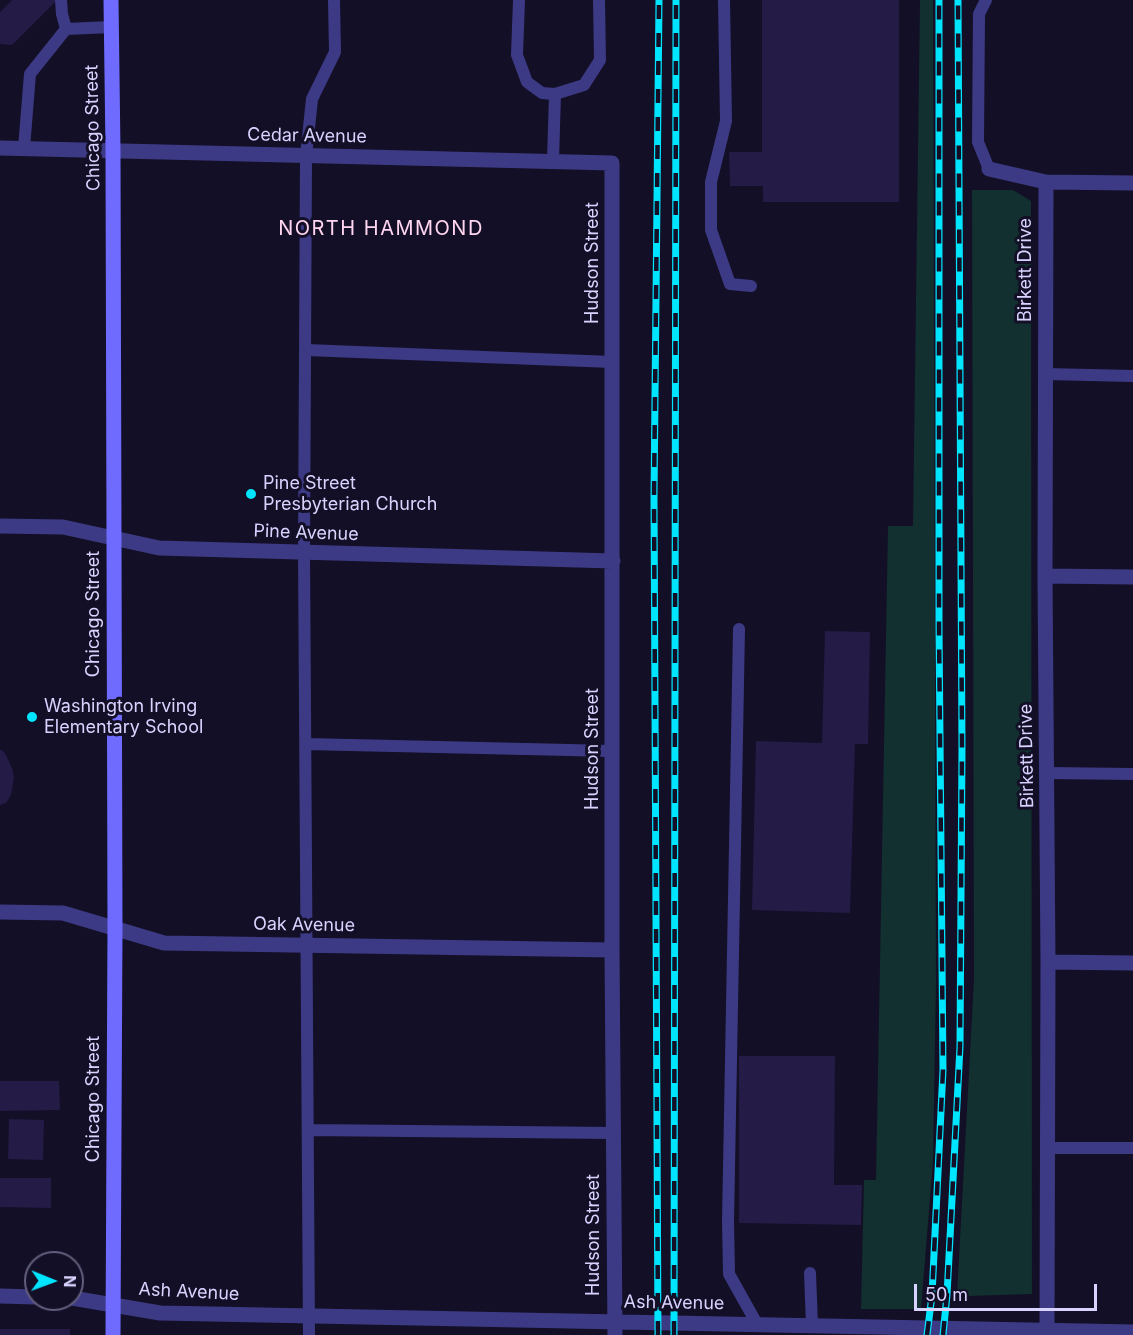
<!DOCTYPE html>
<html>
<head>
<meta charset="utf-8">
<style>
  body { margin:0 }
  #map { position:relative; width:1133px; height:1335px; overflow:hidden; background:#130f26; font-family:Inter,sans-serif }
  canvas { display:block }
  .north { position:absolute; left:24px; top:1251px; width:60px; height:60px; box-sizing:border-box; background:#130f26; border:2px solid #625e7d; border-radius:50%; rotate:91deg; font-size:16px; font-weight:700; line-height:24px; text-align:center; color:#d9d4ff }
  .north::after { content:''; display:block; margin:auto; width:21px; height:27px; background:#00e5ff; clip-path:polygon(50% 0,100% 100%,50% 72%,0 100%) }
  .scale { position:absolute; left:914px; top:1284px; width:183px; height:27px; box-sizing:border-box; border:3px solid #d9d4ff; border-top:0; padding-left:8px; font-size:18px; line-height:21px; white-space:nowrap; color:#d9d4ff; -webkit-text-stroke:4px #130f26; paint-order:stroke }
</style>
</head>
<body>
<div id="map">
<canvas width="1133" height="1335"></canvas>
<div class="north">N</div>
<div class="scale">50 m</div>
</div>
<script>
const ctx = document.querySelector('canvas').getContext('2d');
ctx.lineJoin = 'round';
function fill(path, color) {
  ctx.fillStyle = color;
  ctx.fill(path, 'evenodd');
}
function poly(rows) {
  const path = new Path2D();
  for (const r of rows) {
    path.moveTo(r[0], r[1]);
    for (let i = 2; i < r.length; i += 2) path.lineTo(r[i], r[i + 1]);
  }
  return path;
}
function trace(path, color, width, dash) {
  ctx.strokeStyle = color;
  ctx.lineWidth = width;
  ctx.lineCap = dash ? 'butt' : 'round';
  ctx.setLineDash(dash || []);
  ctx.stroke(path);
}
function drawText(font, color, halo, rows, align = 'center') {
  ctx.font = font + ' Inter,sans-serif';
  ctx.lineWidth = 6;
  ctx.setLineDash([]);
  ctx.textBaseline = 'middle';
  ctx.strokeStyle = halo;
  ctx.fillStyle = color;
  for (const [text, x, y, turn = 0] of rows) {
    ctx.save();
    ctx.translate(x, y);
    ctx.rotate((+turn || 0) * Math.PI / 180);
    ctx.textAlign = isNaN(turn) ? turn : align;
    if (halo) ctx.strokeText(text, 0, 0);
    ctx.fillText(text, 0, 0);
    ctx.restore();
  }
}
const green = poly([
  [920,0,933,0,936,983,933,1161,921,1309,861,1309,864,1180,876,1180,888,526,913,526],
  [972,190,1013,190,1031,201,1032,1294,968,1296,957,1295,974,979]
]);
const building = poly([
  [12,0,57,0,12,45,0,44,0,12],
  [762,0,899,0,899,202,763,202,763,186,730,186,729,152,762,152],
  [825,631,870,632,868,744,855,744,850,913,752,910,756,741,822,743],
  [0,749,5,753,12,768,14,778,11,795,6,803,0,805],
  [739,1056,835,1056,834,1185,862,1185,861,1225,739,1223],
  [0,1081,59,1081,60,1110,0,1111],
  [9,1119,44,1120,43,1160,8,1159],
  [0,1178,51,1178,51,1208,0,1207],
  [0,1329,70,1329,70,1335,0,1335]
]);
const lane = poly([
  [61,0,62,14,66,29,111,27],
  [519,0,517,55,527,82,542,93,555,94,584,85,600,60,599,0],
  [724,0,726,121,711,182,711,230,730,284,751,286],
  [986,0,979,14,978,142,989,169],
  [24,148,30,74,66,29],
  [553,161,555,94],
  [306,350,612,362],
  [1045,374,1133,376],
  [739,629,728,1221,729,1274,757,1324],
  [306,744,612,751],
  [1047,773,1133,774],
  [308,1130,613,1133],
  [1048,1148,1133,1148],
  [810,1273,812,1325],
  [309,1335,304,552,306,156,312,99,335,52,334,0]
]);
const street = poly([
  [0,148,612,163,612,950,615,1335],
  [989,169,1046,182,1133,183],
  [1046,182,1045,576,1048,962,1047,1330],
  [0,526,63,527,159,548,613,561],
  [1045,576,1133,577],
  [0,912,63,913,164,943,612,950],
  [1048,962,1133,963],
  [0,1296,36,1297],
  [72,1298,160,1313,1133,1332]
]);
const secondary = poly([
  [111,0,113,150,115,928,113,1335]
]);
const rail = poly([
  [658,1335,654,497,659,0],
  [674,1335,676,0],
  [927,1335,932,1295,943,1070,939,627,939,0],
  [943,1335,947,1295,960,1047,962,748,958,0]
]);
const markers = [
  [251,494,6,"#00e5ff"],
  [32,717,6,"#00e5ff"]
];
const streetNames = [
  ["Chicago Street",93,128,-91],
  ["Cedar Avenue",307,136,1],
  ["Hudson Street",593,263,-90],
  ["Birkett Drive",1026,270,-90],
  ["Pine Avenue",306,533,2],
  ["Chicago Street",94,614,-90],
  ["Hudson Street",593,749,-90],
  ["Birkett Drive",1027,756,-91],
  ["Oak Avenue",304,925,1],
  ["Chicago Street",94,1099,-90],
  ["Hudson Street",594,1235,-90],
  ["Ash Avenue",189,1292,3],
  ["Ash Avenue",674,1303,1]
];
const poiNames = [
  ["Pine Street",263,484],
  ["Presbyterian Church",263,505],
  ["Washington Irving",44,707],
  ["Elementary School",44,728]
];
const neighbourhoodNames = [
  ["NORTH HAMMOND",381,229]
];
fill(green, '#12302f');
fill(building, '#241b47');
trace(lane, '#3d3a85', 12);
trace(street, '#3d3a85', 15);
trace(secondary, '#6f6bff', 15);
trace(rail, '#00e5ff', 7);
trace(rail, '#130f26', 4.5, [14]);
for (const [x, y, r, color] of markers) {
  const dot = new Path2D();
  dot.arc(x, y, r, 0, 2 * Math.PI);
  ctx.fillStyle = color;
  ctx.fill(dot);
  trace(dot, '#130f26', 2);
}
drawText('18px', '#d9d4ff', '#130f26', streetNames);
drawText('18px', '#d9d4ff', '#130f26', poiNames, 'left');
ctx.letterSpacing = '1.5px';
drawText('20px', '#ffd6f0', '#130f26', neighbourhoodNames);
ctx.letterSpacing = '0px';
</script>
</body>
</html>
